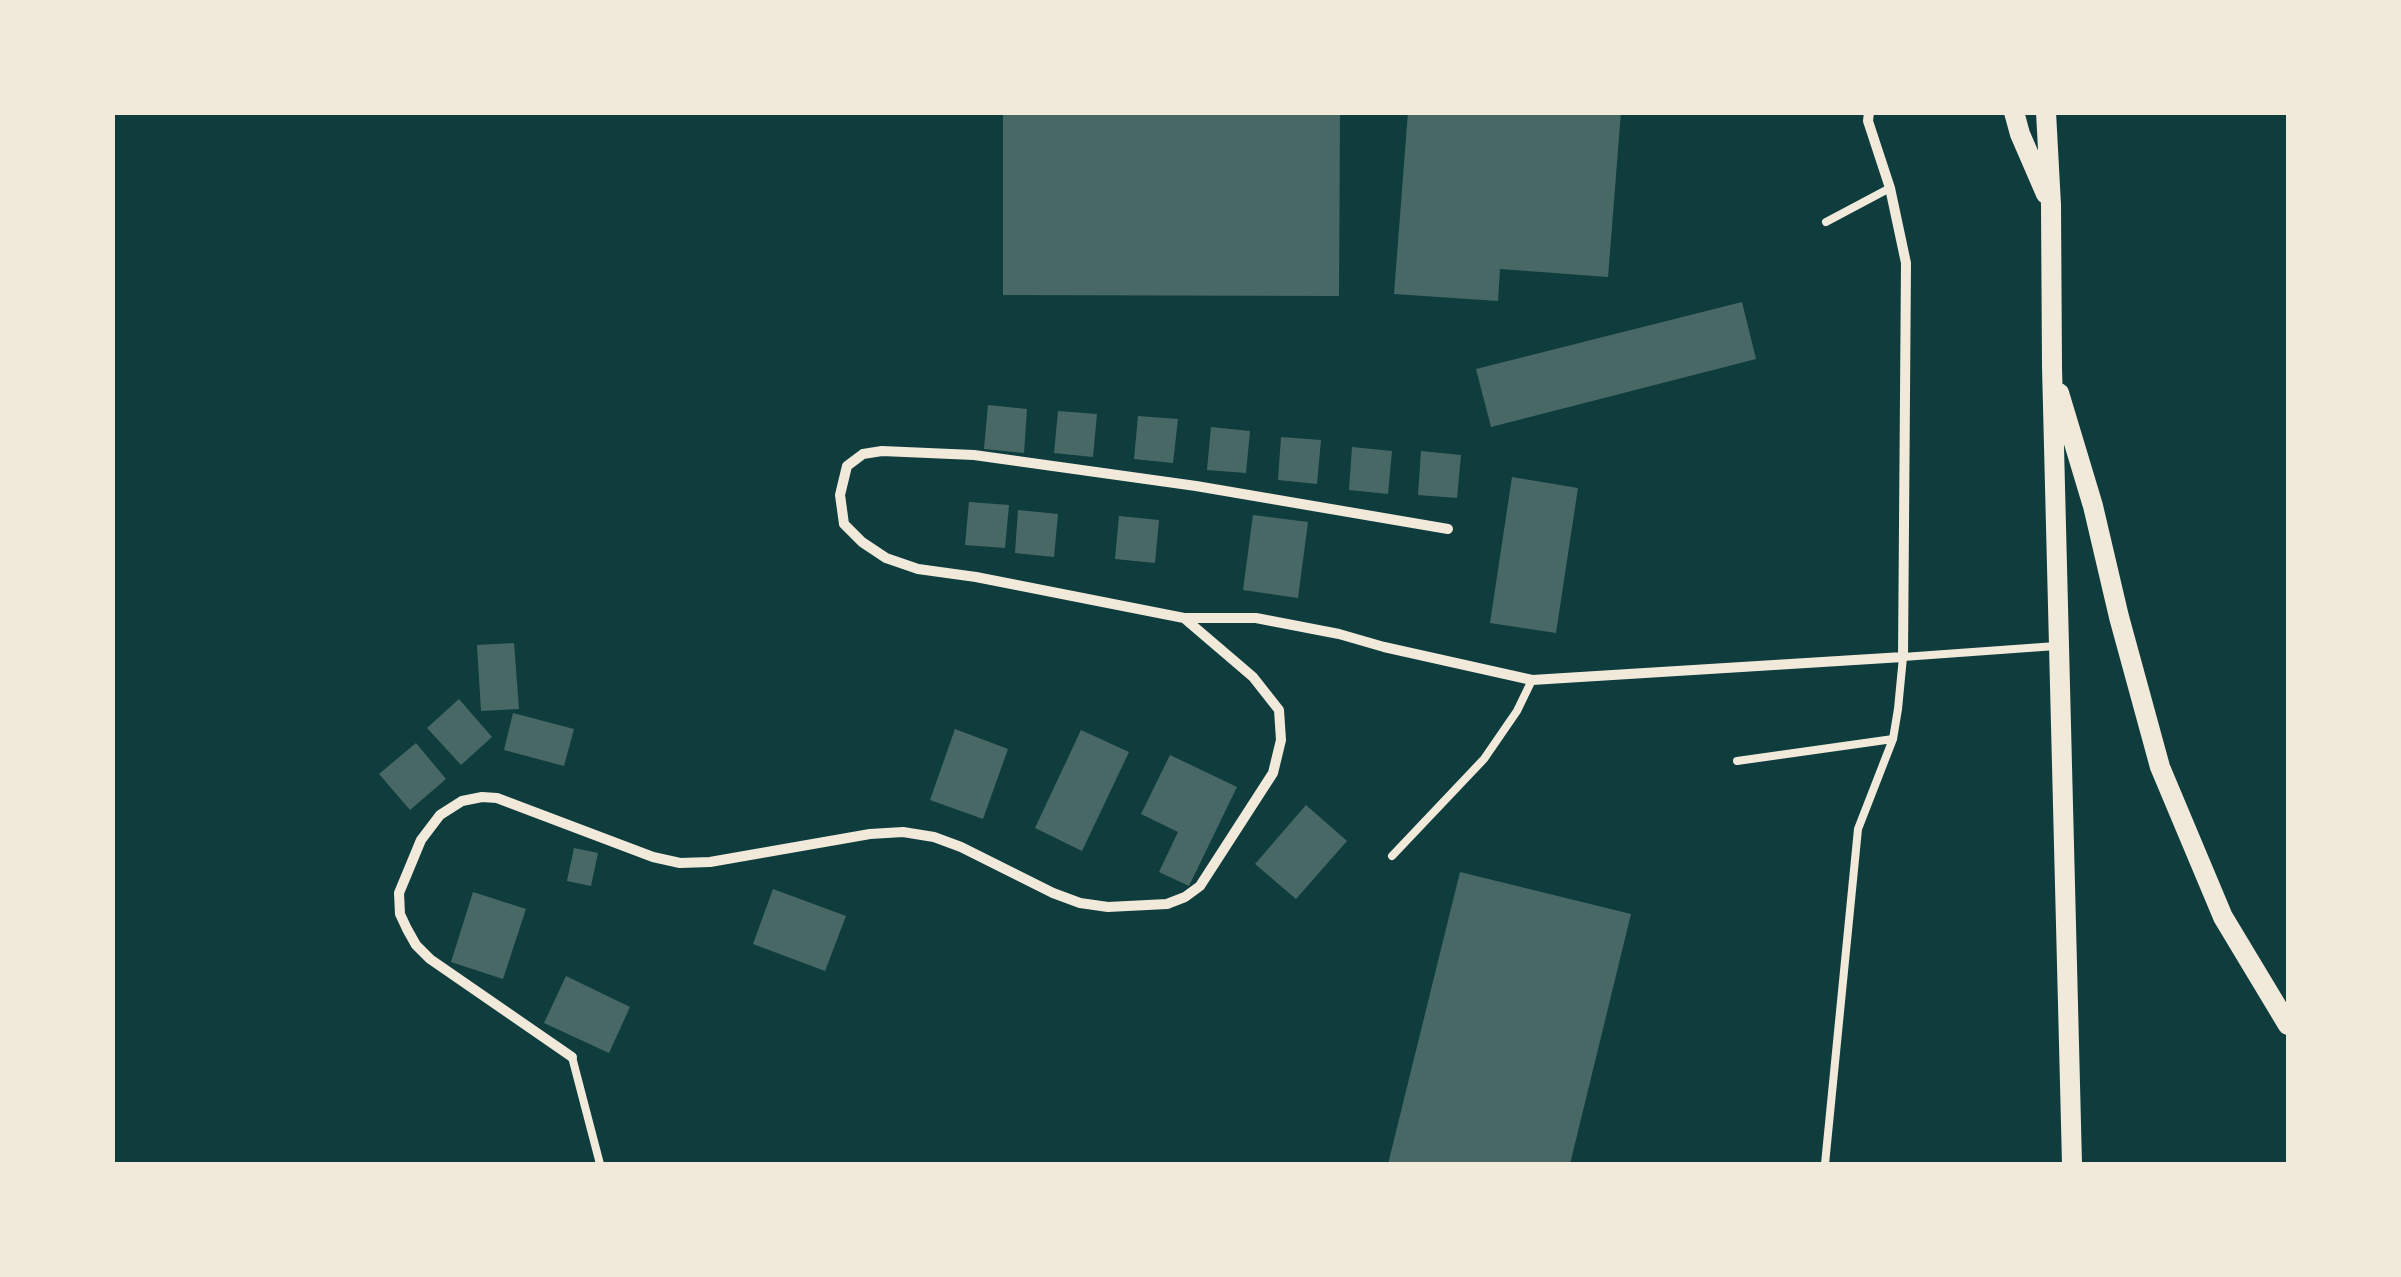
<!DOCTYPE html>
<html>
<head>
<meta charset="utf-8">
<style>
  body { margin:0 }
  #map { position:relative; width:2401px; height:1277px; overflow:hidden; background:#0f3d3e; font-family:"Exo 2",sans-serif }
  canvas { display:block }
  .frame { position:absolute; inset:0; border:115px solid #f1e9da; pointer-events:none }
</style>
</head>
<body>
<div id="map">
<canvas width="2401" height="1277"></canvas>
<div class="frame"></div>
</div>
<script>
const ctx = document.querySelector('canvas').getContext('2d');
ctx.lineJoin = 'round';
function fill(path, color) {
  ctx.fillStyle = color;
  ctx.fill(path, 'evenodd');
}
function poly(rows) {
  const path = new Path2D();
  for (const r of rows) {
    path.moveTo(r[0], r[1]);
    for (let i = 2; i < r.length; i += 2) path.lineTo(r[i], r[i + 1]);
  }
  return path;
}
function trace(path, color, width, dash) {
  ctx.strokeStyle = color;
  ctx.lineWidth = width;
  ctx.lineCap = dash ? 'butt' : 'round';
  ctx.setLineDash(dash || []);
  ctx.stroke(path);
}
const building = poly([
  [1003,112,1340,112,1339,296,1003,295],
  [1408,112,1621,112,1608,277,1500,269,1498,301,1394,294],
  [1742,302,1756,359,1491,427,1476,369],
  [988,405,1027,409,1024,453,984,449],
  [1058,411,1097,414,1093,457,1054,453],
  [1138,416,1178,419,1173,463,1134,459],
  [1211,427,1250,431,1246,473,1207,470],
  [1281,437,1321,440,1317,484,1278,480],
  [1352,447,1392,451,1388,494,1349,490],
  [1421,451,1461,455,1457,498,1418,495],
  [1512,477,1578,488,1556,633,1490,623],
  [969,502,1009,505,1005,548,965,545],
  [1018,510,1058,514,1054,557,1015,553],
  [1253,515,1308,522,1298,598,1243,590],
  [1119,516,1159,520,1155,563,1115,559],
  [514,643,519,709,481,711,477,645],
  [459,699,492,737,461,765,427,728],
  [513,713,574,729,564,766,504,750],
  [955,729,1008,749,983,819,930,800],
  [1081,730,1129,752,1082,851,1035,828],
  [416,743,446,779,410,810,379,774],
  [1170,755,1237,787,1189,886,1159,872,1178,832,1141,814],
  [1306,805,1347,841,1296,899,1255,864],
  [574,848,598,853,591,886,567,881],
  [1460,872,1631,914,1570,1164,1388,1164],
  [773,889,846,916,825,971,753,944],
  [473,892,526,909,503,979,451,962],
  [566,976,630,1007,609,1053,544,1023]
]);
const service = poly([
  [1826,222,1890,188],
  [1737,761,1893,739],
  [1392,856,1484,759,1517,711,1532,680],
  [572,1057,600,1164],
  [1825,1164,1858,829,1893,739,1898,709,1903,657,2056,646]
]);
const minor = poly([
  [1448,529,1196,486,974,455,882,451,863,454,847,466,840,495,844,524,862,542,886,558,918,569,976,577,1184,618,1256,618,1339,634,1384,647,1532,680,1903,657,1906,263,1890,188,1868,121,1869,112],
  [572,1057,430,959,416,945,407,929,400,914,399,893,421,840,440,815,462,801,482,797,497,798,653,857,680,863,710,862,870,834,903,832,934,837,961,847,1053,893,1080,903,1108,907,1167,904,1185,897,1200,886,1273,773,1281,740,1279,710,1253,677,1184,618]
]);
const secondary = poly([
  [2014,112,2020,134,2046,194],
  [2046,112,2051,205,2052,367,2072,1164],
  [2059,393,2093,506,2119,617,2160,767,2223,917,2288,1025]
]);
fill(building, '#486865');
trace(service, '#f1e9da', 8);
trace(minor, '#f1e9da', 10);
trace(secondary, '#f1e9da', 20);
</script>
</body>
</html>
